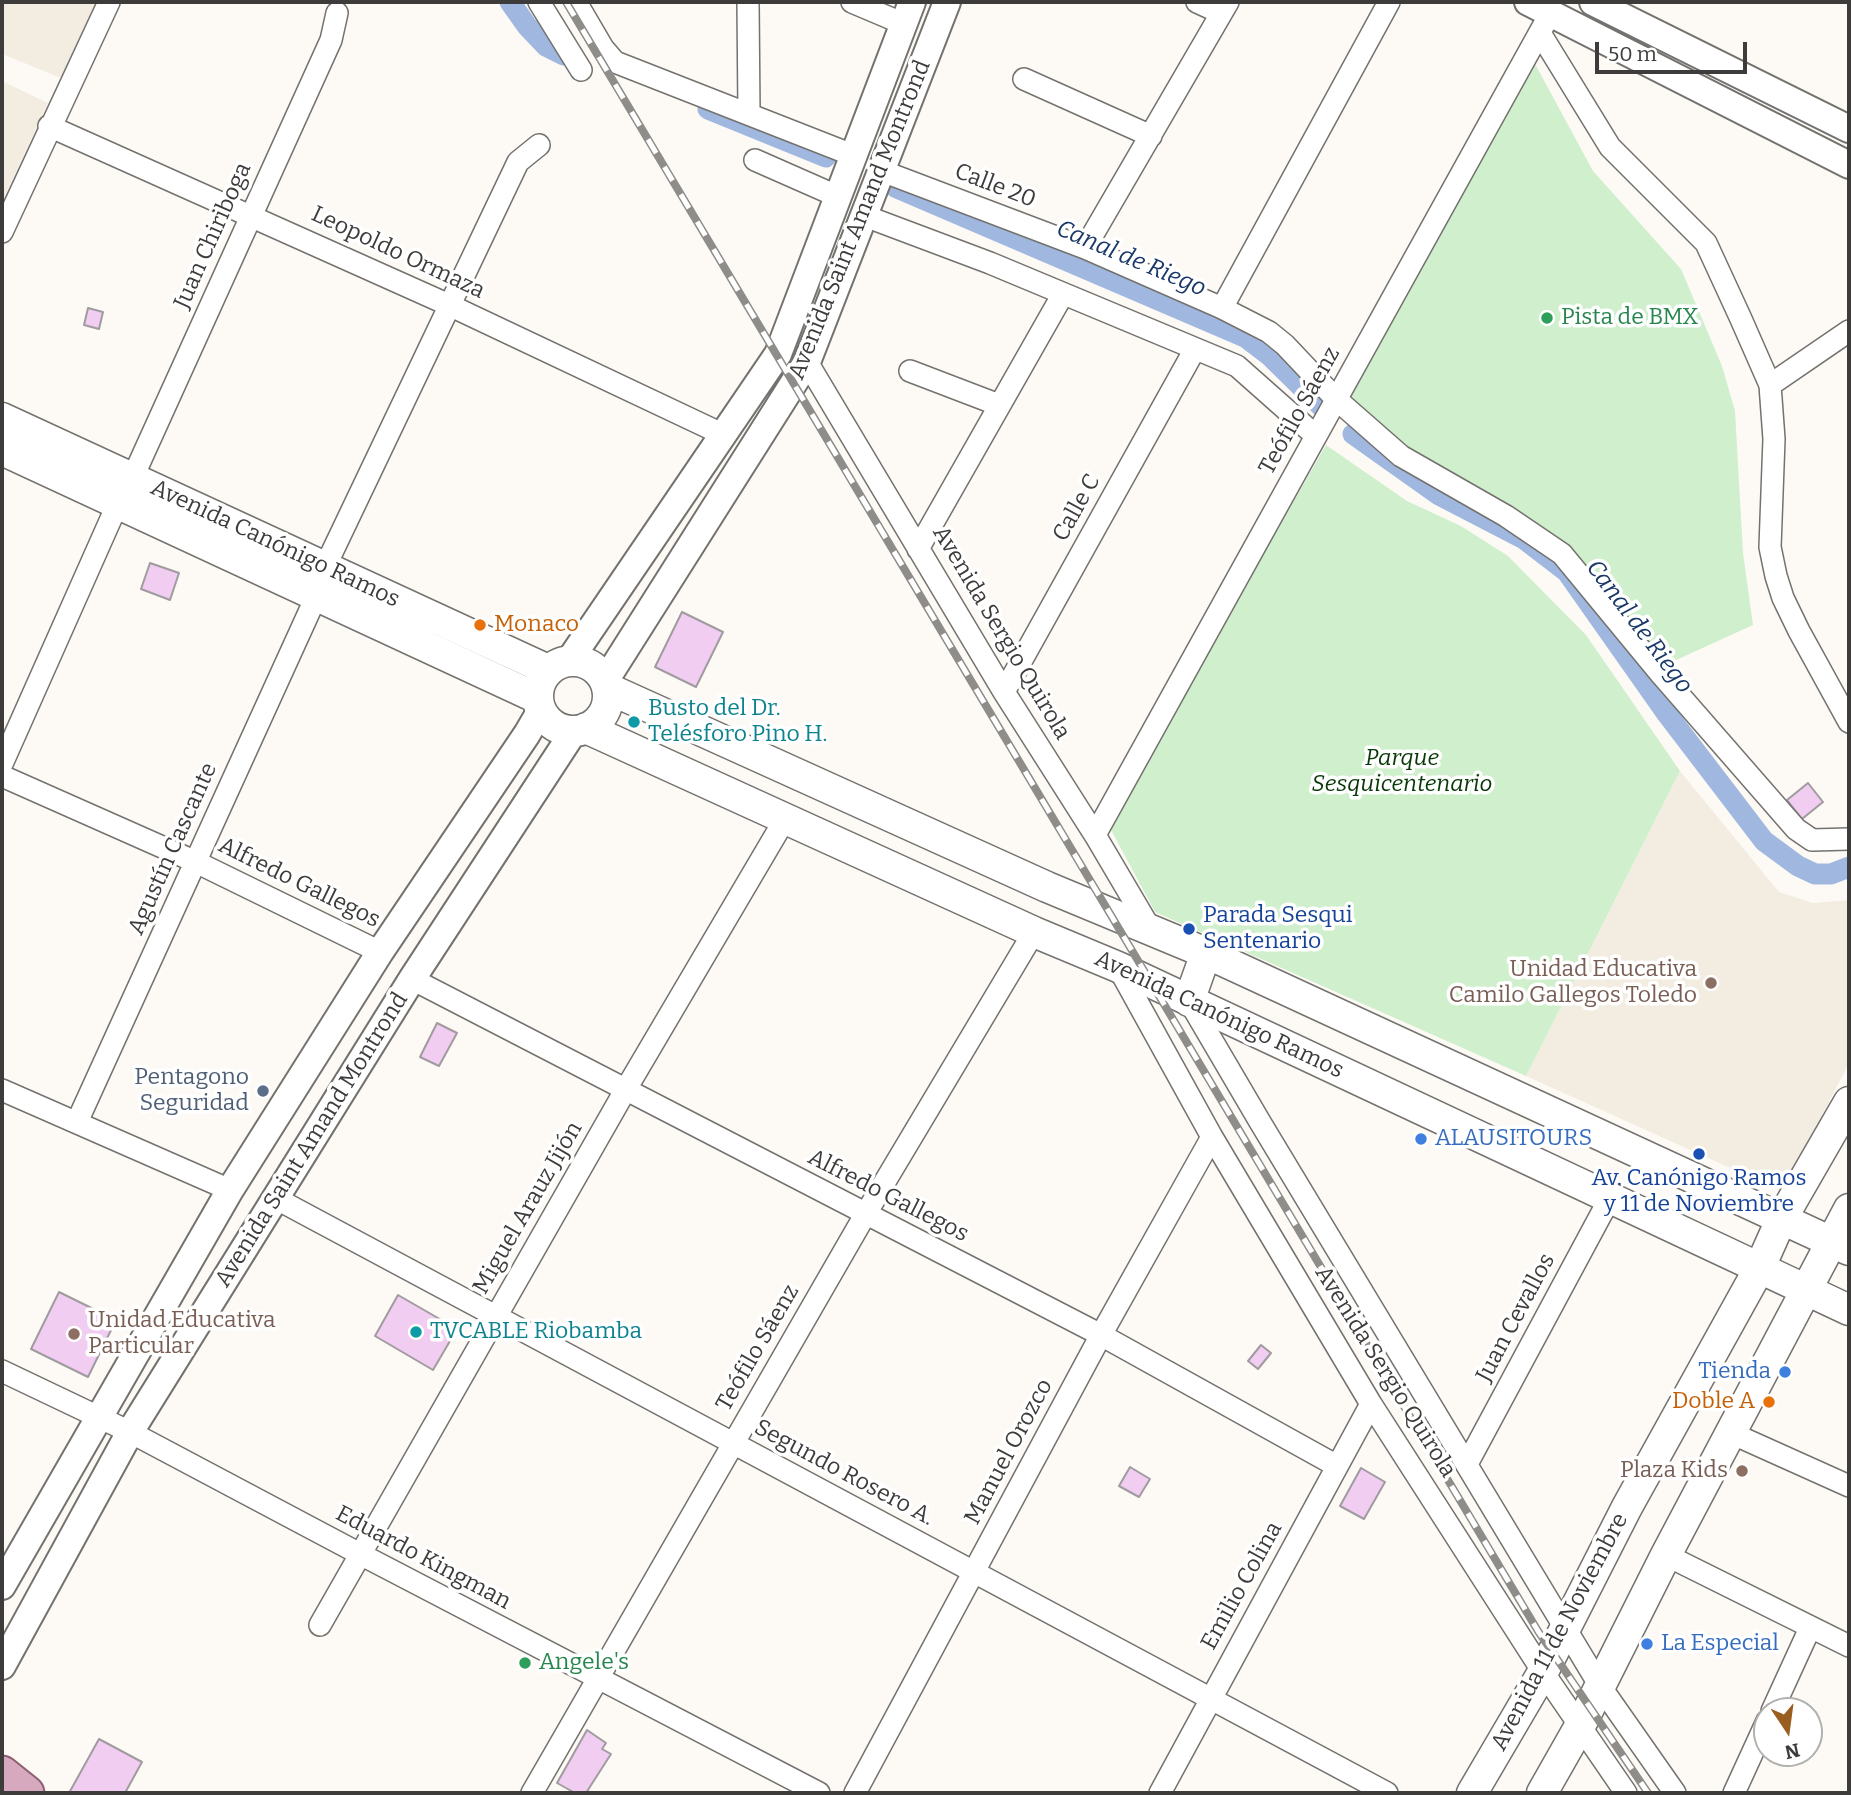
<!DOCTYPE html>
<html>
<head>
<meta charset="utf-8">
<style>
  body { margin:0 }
  #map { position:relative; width:1851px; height:1795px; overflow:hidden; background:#fdfaf5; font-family:Bitter,serif }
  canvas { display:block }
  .frame { position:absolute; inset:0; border:4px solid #3d3c3a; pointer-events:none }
  .north { position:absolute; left:1753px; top:1697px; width:70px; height:70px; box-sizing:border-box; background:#fff; border:2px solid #b1b1b0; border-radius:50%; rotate:167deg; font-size:19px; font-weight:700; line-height:28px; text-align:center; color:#3d3c3a }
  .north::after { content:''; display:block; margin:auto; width:24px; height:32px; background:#9b5e21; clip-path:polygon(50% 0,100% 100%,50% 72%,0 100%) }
  .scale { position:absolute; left:1595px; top:42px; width:152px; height:32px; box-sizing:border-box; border:4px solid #3d3c3a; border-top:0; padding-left:9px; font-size:21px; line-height:24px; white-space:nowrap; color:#3d3c3a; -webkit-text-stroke:5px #fff; paint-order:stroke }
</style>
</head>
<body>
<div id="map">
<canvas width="1851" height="1795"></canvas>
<div class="frame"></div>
<div class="north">N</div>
<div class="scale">50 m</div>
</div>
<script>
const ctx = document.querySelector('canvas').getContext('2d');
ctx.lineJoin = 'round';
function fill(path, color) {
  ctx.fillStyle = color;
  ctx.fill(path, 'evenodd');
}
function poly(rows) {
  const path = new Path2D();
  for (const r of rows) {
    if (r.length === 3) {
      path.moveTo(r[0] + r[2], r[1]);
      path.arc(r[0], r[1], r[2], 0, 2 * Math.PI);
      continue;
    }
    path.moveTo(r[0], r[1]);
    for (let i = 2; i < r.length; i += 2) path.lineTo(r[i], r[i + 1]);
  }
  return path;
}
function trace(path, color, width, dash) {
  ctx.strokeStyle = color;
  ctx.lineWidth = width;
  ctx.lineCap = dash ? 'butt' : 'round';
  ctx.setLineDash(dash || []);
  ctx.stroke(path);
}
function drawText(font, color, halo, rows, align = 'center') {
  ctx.font = font + ' Bitter,serif';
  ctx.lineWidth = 7;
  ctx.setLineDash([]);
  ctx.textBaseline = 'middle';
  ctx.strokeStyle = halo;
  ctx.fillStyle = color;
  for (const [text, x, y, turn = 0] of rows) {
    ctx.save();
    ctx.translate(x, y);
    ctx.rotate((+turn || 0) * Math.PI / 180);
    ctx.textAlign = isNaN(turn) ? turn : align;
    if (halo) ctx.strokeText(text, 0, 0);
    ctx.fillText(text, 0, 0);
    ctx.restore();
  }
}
const built = poly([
  [2,2,96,2,61,78,2,54],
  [2,81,48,103,2,202],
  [1680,771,1779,892,1813,903,1849,900,1849,1063,1784,1189,1779,1190,1526,1076]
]);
const green = poly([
  [1534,62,1593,171,1681,269,1722,366,1735,411,1743,553,1753,625,1663,666,1569,552,1406,450,1348,397],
  [1326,445,1407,501,1461,526,1508,556,1586,635,1680,771,1526,1076,1155,912,1111,830,1229,614]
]);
const canal = poly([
  [510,2,527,26,546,46,564,55],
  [708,109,826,157],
  [895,187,1245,337,1270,356,1326,411],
  [1353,434,1439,495,1524,539,1567,572,1667,714,1764,841,1798,866,1815,874,1831,874,1849,867]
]);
const building = poly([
  [88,308,103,312,99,329,84,325,88,308],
  [150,563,179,573,170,600,141,589,150,563],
  [682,612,723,632,696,687,655,667,682,612],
  [1808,783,1823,802,1802,819,1787,800,1808,783],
  [437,1023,457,1033,439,1066,420,1057,437,1023],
  [59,1292,116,1320,88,1377,31,1349,59,1292],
  [398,1295,457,1329,433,1370,375,1336,398,1295],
  [1261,1345,1271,1353,1258,1369,1248,1361,1261,1345],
  [1130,1467,1150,1479,1139,1497,1119,1486,1130,1467],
  [1361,1468,1385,1482,1364,1519,1340,1506,1361,1468],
  [587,1730,606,1743,602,1749,611,1754,586,1793,575,1793,557,1783,587,1730],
  [99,1739,142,1762,125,1793,69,1793,99,1739]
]);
const minor = poly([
  [539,2,581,70],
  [576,2,603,48,615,62,855,156],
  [748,2,749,114],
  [852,2,904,24],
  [1197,2,1221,13],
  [1540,33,1610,147,1706,243,1741,319,1770,385,1774,439,1770,547,1776,576,1783,598,1799,631,1849,722],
  [1024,79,1151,136],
  [49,126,449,305,722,434],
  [755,160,839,197],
  [882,171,1085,248,1222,308,1269,332,1285,345,1336,399,1401,456,1506,516,1562,554,1660,673,1796,829,1812,840,1849,839],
  [865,216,990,263,1237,366,1316,436],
  [2,232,109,2],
  [1085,248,1228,2],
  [1222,308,1389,2],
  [807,362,1004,692,1095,835,1151,930],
  [910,371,999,405],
  [1770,385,1849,331],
  [132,479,331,40,337,13],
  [918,549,1063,294],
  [325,567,518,162,539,145],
  [1004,692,1195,349],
  [2,764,118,503],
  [2,776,196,862,380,952],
  [1095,835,1551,12],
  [1118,967,1212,1137,1371,1404,1543,1672,1626,1793],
  [412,979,1101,1335,1337,1466],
  [1189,1001,1260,1122,1600,1686,1675,1793],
  [2,1090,230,1190],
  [77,1122,316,597],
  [275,1198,1387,1793],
  [2,1371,130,1432,360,1554,819,1793],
  [1731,1433,1849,1486],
  [1467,1464,1611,1196],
  [1666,1555,1849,1646],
  [320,1625,626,1089,785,819],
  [1772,1711,1810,1628],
  [532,1793,865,1215,1034,932],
  [855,1793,1101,1335,1212,1137],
  [1160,1793,1371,1404],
  [1734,1793,1767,1721]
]);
const tertiary = poly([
  [1528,2,1849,165],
  [1593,2,1849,129],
  [569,661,778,354,912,2],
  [605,681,807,362,947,2],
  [2,1586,230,1190,380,952,527,734,541,710],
  [2,1666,130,1432,412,979,574,731]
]);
const secondary = poly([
  [2,418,548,670],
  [2,450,537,698],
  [573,696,35],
  [607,688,1047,887,1206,953,1849,1250],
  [586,728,1034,932,1118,967,1849,1310],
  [1189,1001,1206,953],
  [1472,1793,1543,1672,1627,1507,1760,1267,1781,1220,1849,1102],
  [1542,1793,1580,1726,1666,1555,1849,1209]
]);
const primary = poly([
  [2,1773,27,1793]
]);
const rail = poly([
  [566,2,1538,1631,1648,1793]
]);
const markers = [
  [1547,318,7,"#2e9e5b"],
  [480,625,7,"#e8710a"],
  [634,722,7,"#0f9aa8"],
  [1189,929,7,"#1a4fb4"],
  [1711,983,7,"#8d6e63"],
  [263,1091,7,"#5c6f8a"],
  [1421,1139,7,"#3f7fe0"],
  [1699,1154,7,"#1a4fb4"],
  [416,1332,7,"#0f9aa8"],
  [74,1334,7,"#8d6e63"],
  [1785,1372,7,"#3f7fe0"],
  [1769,1402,7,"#e8710a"],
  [1742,1471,7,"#8d6e63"],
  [1647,1644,7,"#3f7fe0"],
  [525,1663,7,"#2e9e5b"]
];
const streetNames = [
  ["Calle 20",995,186,21],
  ["Avenida Saint Amand Montrond",860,220,-68],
  ["Juan Chiriboga",213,236,-66],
  ["Leopoldo Ormaza",398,253,25],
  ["Teófilo Sáenz",1300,411,-61],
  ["Calle C",1077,508,-61],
  ["Avenida Canónigo Ramos",275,544,25],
  ["Avenida Sergio Quirola",1001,633,59],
  ["Agustín Cascante",173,849,-66],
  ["Alfredo Gallegos",299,883,26],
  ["Avenida Canónigo Ramos",1219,1015,25],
  ["Avenida Saint Amand Montrond",312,1140,-58],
  ["Alfredo Gallegos",888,1196,27],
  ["Miguel Arauz Jijón",528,1208,-60],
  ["Juan Cevallos",1516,1318,-62],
  ["Teófilo Sáenz",758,1348,-60],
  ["Avenida Sergio Quirola",1385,1372,58],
  ["Manuel Orozco",1009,1452,-62],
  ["Segundo Rosero A.",844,1473,28],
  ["Eduardo Kingman",423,1558,28],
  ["Emilio Colina",1242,1586,-61],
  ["Avenida 11 de Noviembre",1560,1632,-62]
];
const leisureNames = [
  ["Pista de BMX",1561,318],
  ["Angele's",539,1663]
];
const foodNames = [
  ["Monaco",494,625],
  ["Doble A",1755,1402,"right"]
];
const cultureNames = [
  ["Busto del Dr.",648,709],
  ["Telésforo Pino H.",648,735],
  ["TVCABLE Riobamba",430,1332]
];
const parkNames = [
  ["Parque",1402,759],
  ["Sesquicentenario",1402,785]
];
const transitNames = [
  ["Parada Sesqui",1203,916],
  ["Sentenario",1203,942],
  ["Av. Canónigo Ramos",1699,1179,"center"],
  ["y 11 de Noviembre",1699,1205,"center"]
];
const educationNames = [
  ["Unidad Educativa",1697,970],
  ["Camilo Gallegos Toledo",1697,996],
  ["Unidad Educativa",88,1321,"left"],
  ["Particular",88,1347,"left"],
  ["Plaza Kids",1728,1471]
];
const serviceNames = [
  ["Pentagono",249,1078],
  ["Seguridad",249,1104]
];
const shopNames = [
  ["ALAUSITOURS",1435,1139],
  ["Tienda",1771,1372,"right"],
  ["La Especial",1661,1644]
];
const waterNames = [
  ["Canal de Riego",1131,259,23],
  ["Canal de Riego",1639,627,53]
];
fill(built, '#f3ede1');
fill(green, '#d0efcd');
trace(canal, '#a0b8df', 21);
fill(building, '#f1cdf1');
trace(building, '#9f9b9f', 2);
trace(minor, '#74726e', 24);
trace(tertiary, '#74726e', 30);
trace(secondary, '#74726e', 33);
trace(primary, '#8e5e73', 37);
trace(minor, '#fff', 21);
trace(tertiary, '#fff', 26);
trace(secondary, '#fff', 30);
trace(primary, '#d6a9be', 33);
trace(rail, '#8f8d8a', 8);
trace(rail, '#fff', 5, [16]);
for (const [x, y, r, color] of markers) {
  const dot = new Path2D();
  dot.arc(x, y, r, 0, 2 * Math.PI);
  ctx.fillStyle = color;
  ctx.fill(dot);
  trace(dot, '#fff', 2.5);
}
drawText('23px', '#3d3c3a', '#fff', streetNames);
drawText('23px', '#27864d', '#fff', leisureNames, 'left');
drawText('23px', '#c56008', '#fff', foodNames, 'left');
drawText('23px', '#0d838f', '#fff', cultureNames, 'left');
drawText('italic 23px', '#083907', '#fff', parkNames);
drawText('23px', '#164399', '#fff', transitNames, 'left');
drawText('23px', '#785e54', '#fff', educationNames, 'right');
drawText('23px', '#4e5e75', '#fff', serviceNames, 'right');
drawText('23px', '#366cbe', '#fff', shopNames, 'left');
drawText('italic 24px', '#193767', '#fff', waterNames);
</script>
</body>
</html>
